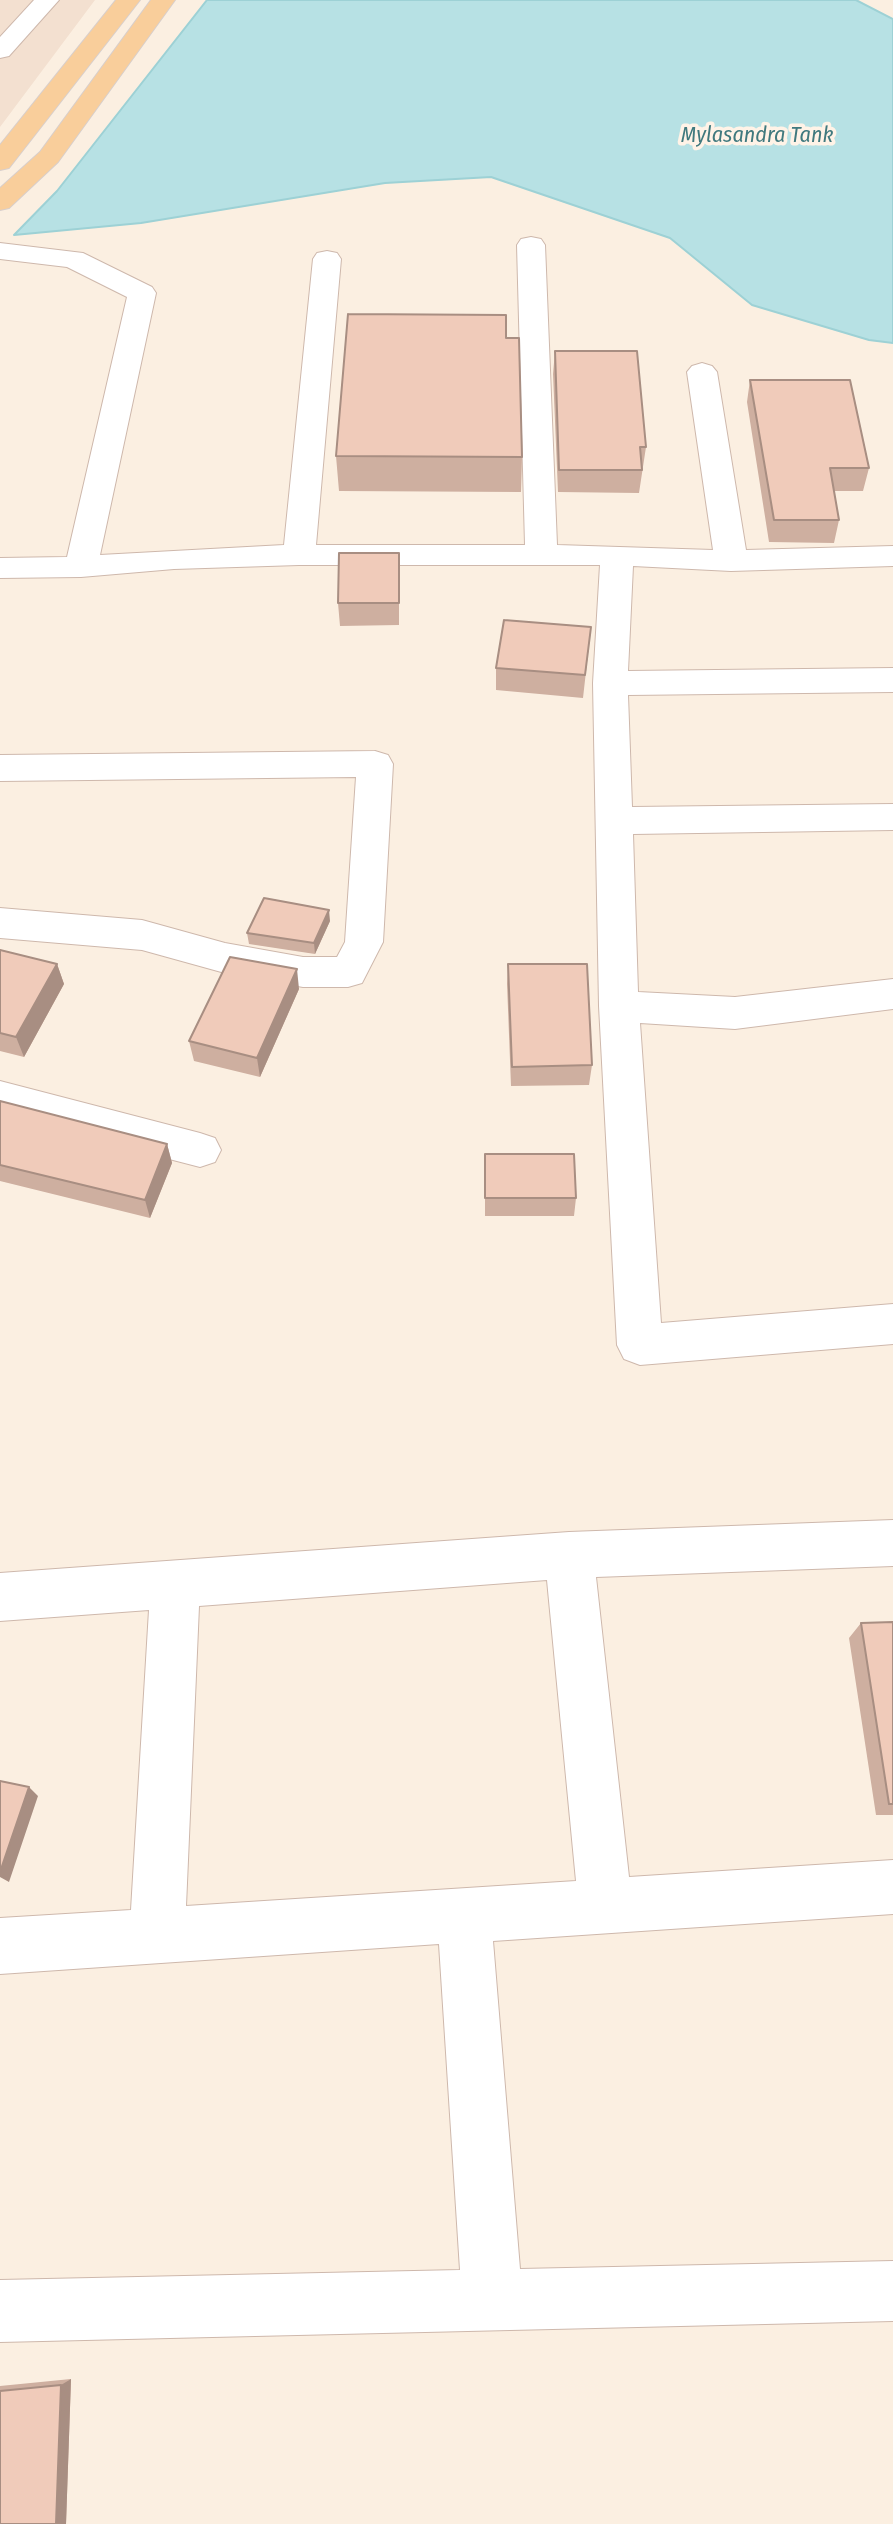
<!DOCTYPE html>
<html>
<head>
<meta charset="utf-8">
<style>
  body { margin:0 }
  canvas { display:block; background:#fbefe1 }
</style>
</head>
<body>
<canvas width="893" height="2524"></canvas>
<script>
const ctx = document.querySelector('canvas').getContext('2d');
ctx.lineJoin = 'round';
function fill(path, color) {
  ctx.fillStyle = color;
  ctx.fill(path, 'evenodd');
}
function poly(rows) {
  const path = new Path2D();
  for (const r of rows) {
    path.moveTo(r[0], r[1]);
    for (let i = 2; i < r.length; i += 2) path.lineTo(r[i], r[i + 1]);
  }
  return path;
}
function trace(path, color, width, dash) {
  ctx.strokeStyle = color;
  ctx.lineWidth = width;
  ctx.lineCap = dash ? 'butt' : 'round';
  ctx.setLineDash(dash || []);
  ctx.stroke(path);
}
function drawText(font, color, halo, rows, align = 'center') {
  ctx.font = font + ' "Fira Sans Condensed",sans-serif';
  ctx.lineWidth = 7;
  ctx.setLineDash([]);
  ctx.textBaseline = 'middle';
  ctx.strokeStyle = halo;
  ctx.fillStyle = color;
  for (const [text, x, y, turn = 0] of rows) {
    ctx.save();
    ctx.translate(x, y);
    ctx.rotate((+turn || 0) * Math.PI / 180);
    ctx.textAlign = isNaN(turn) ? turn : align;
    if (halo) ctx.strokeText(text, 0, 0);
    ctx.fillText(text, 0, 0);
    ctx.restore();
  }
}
const residential = poly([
  [0,0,95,0,0,127]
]);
const water = poly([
  [207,0,856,0,893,19,893,343,869,340,752,305,670,238,491,177,385,183,141,223,14,235,57,191,207,0]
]);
const minor = poly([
  [34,0,59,0,9,56,0,58,0,37,34,0],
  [531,237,541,239,545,245,557,545,713,550,687,372,692,366,702,363,712,366,717,372,746,550,893,546,893,566,731,571,633,566,628,671,893,668,893,692,628,695,632,807,893,804,893,830,633,834,638,992,735,997,893,979,893,1009,735,1029,640,1023,661,1323,893,1304,893,1344,640,1365,624,1359,617,1345,599,1006,593,683,600,565,299,565,174,569,81,577,0,578,0,558,67,557,127,297,67,267,0,259,0,243,83,253,152,287,156,293,100,555,284,545,313,259,317,253,327,251,337,253,341,259,316,545,525,545,517,245,521,239,531,237],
  [375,751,388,755,393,764,383,942,362,983,348,987,303,987,225,973,142,950,0,938,0,908,142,920,225,943,303,957,337,957,345,942,356,777,0,781,0,755,375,751],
  [0,1081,200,1133,215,1138,221,1150,215,1162,200,1167,0,1115,0,1081],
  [893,1520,893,1566,596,1577,629,1877,893,1860,893,1914,493,1941,520,2269,893,2261,893,2321,0,2342,0,2280,460,2270,439,1944,0,1974,0,1918,131,1910,149,1610,0,1621,0,1573,569,1532,893,1520],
  [547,1580,576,1881,186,1906,199,1606,547,1580]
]);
const major = poly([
  [116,0,140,0,9,168,0,170,0,145,116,0],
  [151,0,175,0,58,162,9,208,0,210,0,188,40,152,151,0]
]);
const wall = poly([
  [555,351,646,447,639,493,558,492,553,374],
  [750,380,869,468,863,491,834,491,839,520,834,543,769,542,747,402],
  [336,456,522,457,521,492,339,491],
  [399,575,399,625,340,626,338,603],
  [591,627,583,698,496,690,496,668],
  [330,921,315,954,249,944,247,933],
  [0,950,57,964,64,984,24,1057,0,1051],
  [508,964,592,1065,589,1085,511,1086,507,984],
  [299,989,260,1077,194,1061,189,1041],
  [0,1101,167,1144,172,1163,150,1218,0,1181],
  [485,1154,576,1198,574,1216,485,1216],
  [893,1622,893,1815,876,1815,849,1638,861,1623],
  [71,2379,66,2524,0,2524,0,2386]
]);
const shadedWall = poly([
  [329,910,330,921,315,954,314,943],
  [57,964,64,984,24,1057,16,1037],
  [297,969,299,989,260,1077,257,1058],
  [167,1144,172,1163,150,1218,145,1200],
  [29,1787,38,1796,9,1882,0,1877,0,1872],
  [71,2379,66,2524,56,2524,61,2385]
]);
const building = poly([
  [348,314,506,315,506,338,519,338,522,457,336,456,348,314],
  [555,351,637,351,646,447,640,447,642,470,559,470,555,351],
  [750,380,850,380,869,468,830,468,839,520,774,520,750,380],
  [339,553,399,553,399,603,338,603,339,553],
  [504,620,591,627,585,675,496,668,504,620],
  [264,898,329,910,314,943,247,933,264,898],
  [0,950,57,964,16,1037,0,1033,0,950],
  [230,957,297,969,257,1058,189,1041,230,957],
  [508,964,587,964,592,1065,512,1067,508,964],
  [0,1101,167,1144,145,1200,0,1165,0,1101],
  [485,1154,574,1154,576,1198,485,1198,485,1154],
  [893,1622,893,1804,889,1804,861,1623,893,1622],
  [0,1781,29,1787,0,1872,0,1781],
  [61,2385,56,2524,0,2524,0,2391,61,2385]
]);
const farWaternames = [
  ["Mylasandra Tank",757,136]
];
fill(residential, '#f3e0d0');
fill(water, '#b7e1e4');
trace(water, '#9dd1d5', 2);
trace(minor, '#ceb8ac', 2);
trace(major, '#d8cfcc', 2);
fill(minor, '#fff');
fill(major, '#f9ce9b');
fill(wall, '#ceafa0');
fill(shadedWall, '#a88e82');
fill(building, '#f0cbba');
trace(building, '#a88e82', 2);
drawText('italic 22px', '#40797e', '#fff3e7', farWaternames);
</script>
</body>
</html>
